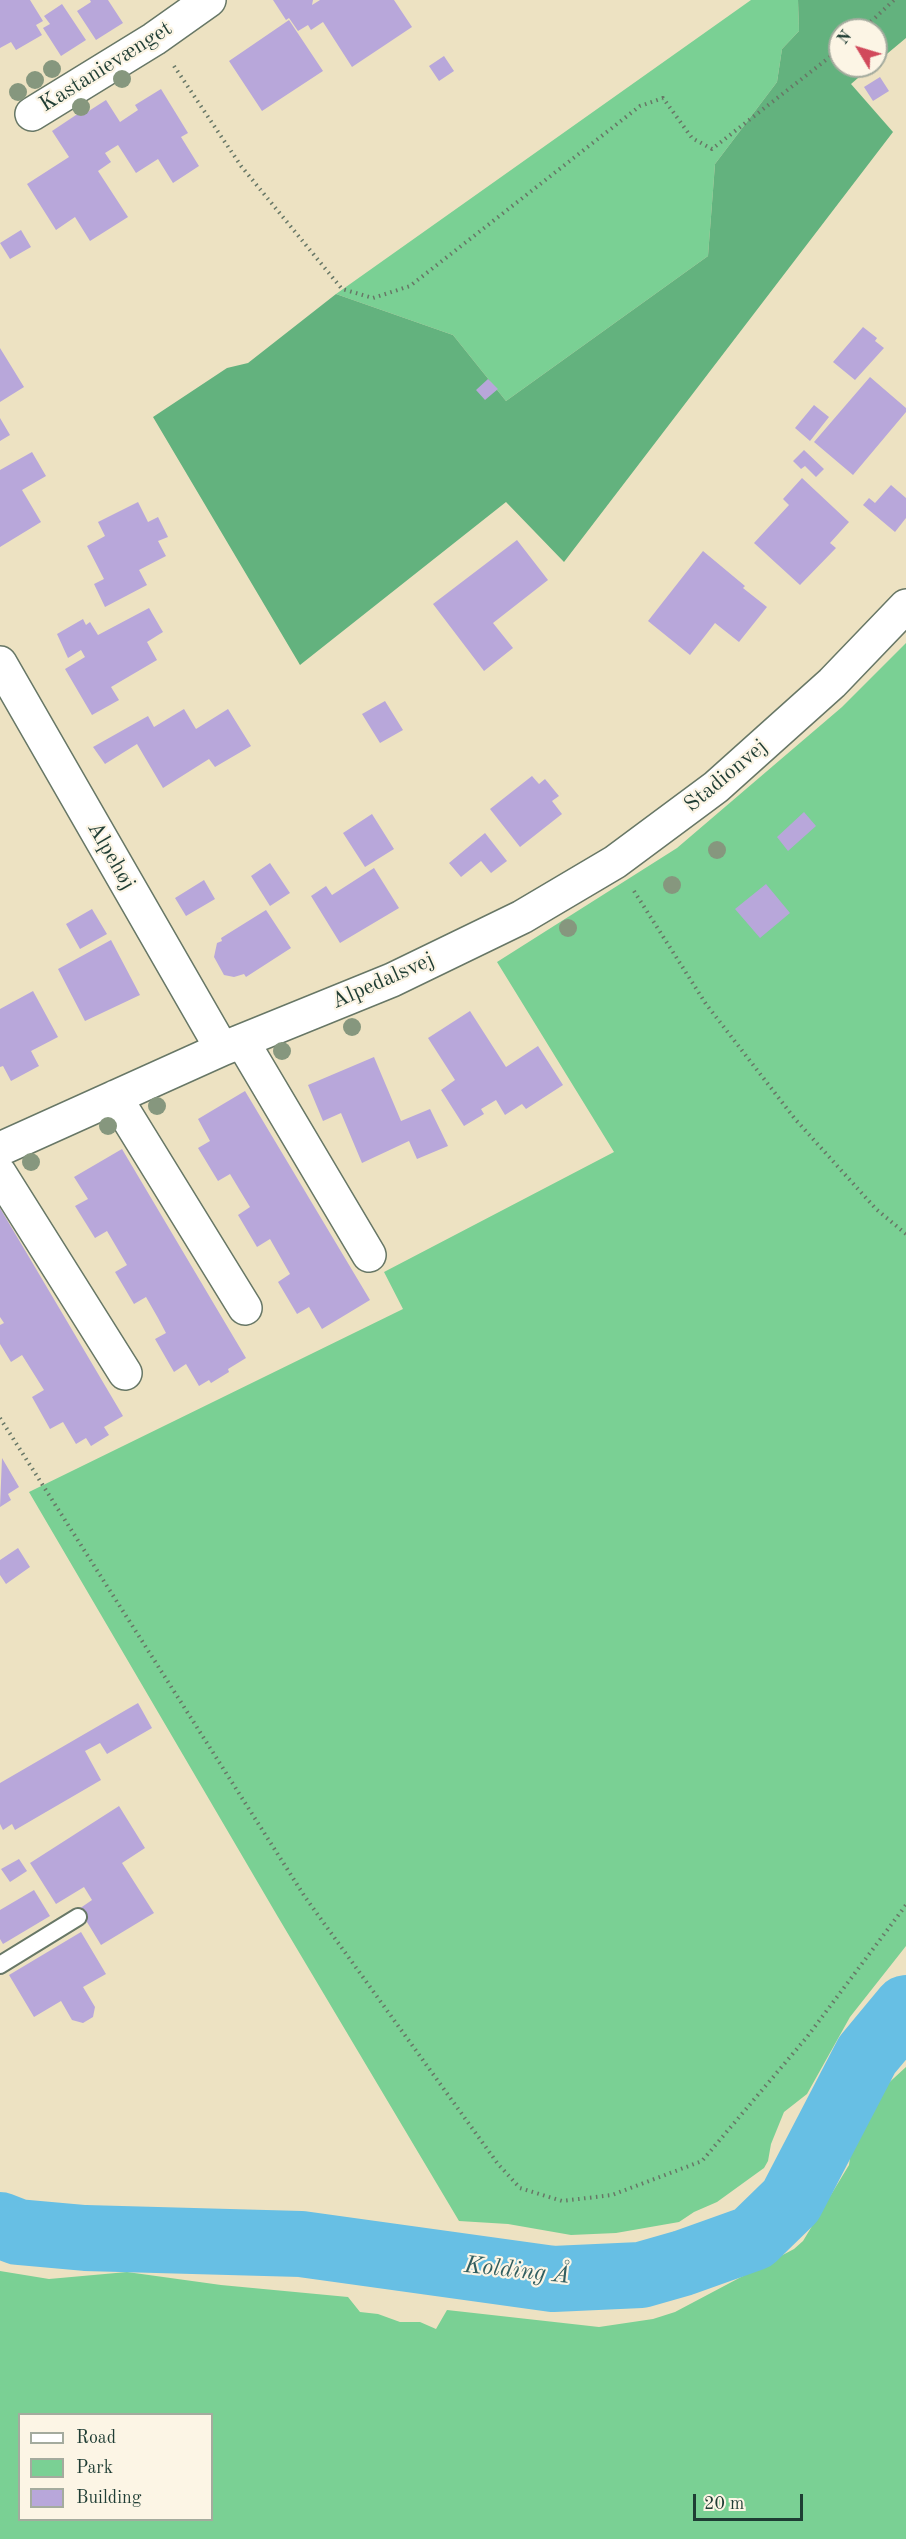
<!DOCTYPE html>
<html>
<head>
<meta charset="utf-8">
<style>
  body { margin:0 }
  #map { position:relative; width:906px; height:2539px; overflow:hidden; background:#ede2c2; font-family:"Old Standard TT",serif }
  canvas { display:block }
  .legend { position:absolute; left:18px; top:2413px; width:195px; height:108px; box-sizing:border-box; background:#fcf5e5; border:2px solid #a4ab9e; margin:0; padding:8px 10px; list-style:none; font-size:18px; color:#1f3d34 }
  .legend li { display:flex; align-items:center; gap:12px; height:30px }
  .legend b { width:30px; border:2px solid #a4ab9e }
  .north { position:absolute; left:828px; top:18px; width:60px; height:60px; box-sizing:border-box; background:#fcf5e5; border:2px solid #a4ab9e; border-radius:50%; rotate:308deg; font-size:16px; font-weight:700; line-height:24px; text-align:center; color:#1f3d34 }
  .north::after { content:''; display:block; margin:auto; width:21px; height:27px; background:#d1495b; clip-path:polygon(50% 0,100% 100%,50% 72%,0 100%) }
  .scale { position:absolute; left:693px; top:2494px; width:110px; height:27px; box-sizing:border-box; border:3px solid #1f3d34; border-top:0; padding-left:8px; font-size:18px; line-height:21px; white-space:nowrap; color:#1f3d34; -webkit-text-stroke:4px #fcf5e5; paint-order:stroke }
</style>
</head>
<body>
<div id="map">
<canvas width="906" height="2539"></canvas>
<ul class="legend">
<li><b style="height:8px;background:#fff"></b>Road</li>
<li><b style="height:16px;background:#7ad094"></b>Park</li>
<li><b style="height:16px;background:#b8a7da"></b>Building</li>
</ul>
<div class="north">N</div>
<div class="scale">20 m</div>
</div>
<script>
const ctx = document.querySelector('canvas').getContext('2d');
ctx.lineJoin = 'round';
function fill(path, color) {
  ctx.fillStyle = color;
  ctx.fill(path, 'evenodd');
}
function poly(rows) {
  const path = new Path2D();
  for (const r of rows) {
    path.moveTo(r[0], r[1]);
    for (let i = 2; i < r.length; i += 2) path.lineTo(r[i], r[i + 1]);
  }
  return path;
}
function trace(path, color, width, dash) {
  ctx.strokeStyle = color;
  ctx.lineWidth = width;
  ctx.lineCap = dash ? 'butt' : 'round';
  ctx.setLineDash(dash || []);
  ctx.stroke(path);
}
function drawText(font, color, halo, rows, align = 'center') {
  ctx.font = font + ' "Old Standard TT",serif';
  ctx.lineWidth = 4.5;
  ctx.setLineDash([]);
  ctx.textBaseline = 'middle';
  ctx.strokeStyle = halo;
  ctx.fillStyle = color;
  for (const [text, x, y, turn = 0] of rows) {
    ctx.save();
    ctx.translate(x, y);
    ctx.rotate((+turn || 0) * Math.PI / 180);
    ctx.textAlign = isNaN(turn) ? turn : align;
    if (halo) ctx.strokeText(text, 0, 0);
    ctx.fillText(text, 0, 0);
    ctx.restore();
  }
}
const green = poly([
  [751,0,798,0,799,31,782,49,777,82,715,164,708,256,506,401,453,335,336,294],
  [906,643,906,1946,850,2017,807,2094,784,2112,771,2144,768,2161,764,2168,717,2202,694,2212,679,2222,616,2233,571,2235,508,2224,459,2221,278,1917,29,1492,403,1309,384,1272,614,1152,497,962,677,848,842,707],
  [906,2067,906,2539,0,2539,0,2271,49,2279,127,2272,221,2285,348,2297,360,2312,378,2314,400,2322,420,2322,436,2329,447,2310,599,2327,653,2319,675,2312,794,2249,803,2241,849,2165,851,2151,862,2133,862,2122,882,2089],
  [20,2414,212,2414,212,2520,20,2520]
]);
const forest = poly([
  [798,0,906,0,906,38,876,63,876,30,840,30,840,66,872,66,851,84,893,132,564,562,506,502,300,665,153,417,227,368,248,363,336,294,453,335,506,401,708,256,715,164,777,82,782,49,799,31]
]);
const river = poly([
  [0,2225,18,2232,85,2238,301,2244,553,2279,641,2275,683,2263,753,2238,791,2201,867,2055,906,2008]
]);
const building = poly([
  [0,0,30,0,43,21,36,25,42,35,16,50,11,42,0,48],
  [90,0,108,0,123,23,96,40,77,11,91,2],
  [273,0,313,0,312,5,320,0,394,0,412,27,352,67,323,22,311,30,308,25,298,31,289,18,286,20],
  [62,4,86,40,61,56,43,28,50,24,44,16],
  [289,20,323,71,262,111,229,61],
  [444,56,454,71,439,81,429,66],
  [880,77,889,91,873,101,864,87],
  [161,89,188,133,181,137,199,166,173,183,158,159,136,173,118,145,105,153,111,162,98,171,128,217,90,241,75,217,56,230,27,184,69,157,52,131,79,113,81,116,106,100,120,122,138,110,135,105],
  [21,230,31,247,10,259,0,243],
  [863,327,877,338,875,341,884,348,855,380,833,362],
  [0,348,24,387,0,402],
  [870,377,906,408,906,412,853,475,814,442],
  [488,379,498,389,485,400,476,390],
  [814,405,829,417,810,441,795,428],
  [0,418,10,435,0,441],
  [804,450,824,469,816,477,805,466,801,469,793,461],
  [32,452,46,476,22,490,41,522,0,547,0,470],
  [802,478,849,522,830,543,836,548,800,585,754,543,789,505,783,499],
  [891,485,906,498,906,518,895,532,863,505,869,498,875,503],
  [138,502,148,522,158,517,168,537,158,541,166,556,139,570,147,585,105,607,94,584,104,579,87,546,105,536,98,522],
  [517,540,548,580,493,623,513,648,484,671,433,604],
  [703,551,745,586,743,588,767,607,739,642,715,623,690,655,648,621],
  [149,608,163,632,147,642,157,660,111,687,119,700,92,715,65,669,85,657,81,650,68,658,57,634,83,619,86,625,90,622,98,635],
  [385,701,403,730,380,743,362,714],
  [184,709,196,729,228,709,251,746,215,767,209,759,163,788,137,744,105,764,93,747,148,716,154,727],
  [532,776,539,784,545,779,559,796,552,801,562,814,520,847,490,809],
  [804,812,816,826,788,851,777,837],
  [372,814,394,849,365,867,343,833],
  [485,833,507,861,491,873,481,861,461,877,449,863],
  [270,863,290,893,270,906,251,876],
  [374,868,399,908,340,943,311,896,326,886,332,895],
  [204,880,215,899,186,916,175,898],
  [766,884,790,913,760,938,735,909],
  [92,909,107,934,80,949,66,924],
  [266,910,291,948,246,977,244,974,234,977,224,975,214,957,217,943,222,941,221,938],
  [111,940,140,995,85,1021,58,969],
  [33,991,58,1037,31,1051,39,1066,11,1081,3,1066,0,1067,0,1009],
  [470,1011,506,1067,538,1046,563,1085,526,1109,522,1104,505,1115,496,1100,481,1109,484,1114,464,1126,441,1090,455,1080,428,1038],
  [374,1057,401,1121,430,1109,448,1146,417,1159,409,1141,362,1163,341,1113,323,1121,308,1085],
  [245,1091,370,1300,322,1329,309,1307,297,1314,278,1282,290,1274,270,1239,257,1247,238,1215,250,1207,239,1189,230,1174,218,1181,198,1148,210,1141,198,1119],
  [122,1149,246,1358,228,1369,229,1372,211,1383,209,1380,199,1386,186,1364,174,1372,155,1339,166,1333,158,1318,146,1297,134,1304,115,1272,127,1265,107,1231,95,1238,75,1206,88,1199,74,1177],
  [0,1208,123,1416,104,1427,109,1435,91,1446,86,1438,76,1444,63,1422,50,1429,32,1397,44,1390,22,1355,11,1362,0,1344,0,1325,4,1323,0,1317],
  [2,1458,19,1487,8,1494,11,1500,0,1507],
  [18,1548,30,1567,6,1584,0,1575,0,1560],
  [138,1703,152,1728,107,1754,100,1743,85,1751,101,1780,15,1830,12,1824,3,1830,0,1824,0,1783],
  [119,1806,145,1848,122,1863,154,1913,101,1945,79,1909,92,1900,84,1887,56,1904,30,1863],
  [19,1859,27,1871,10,1882,1,1869],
  [34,1890,50,1916,3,1944,0,1939,0,1910],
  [81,1932,106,1974,83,1987,95,2007,93,2017,83,2023,72,2020,61,2001,34,2017,9,1975]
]);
const path = poly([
  [862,30,894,0],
  [174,66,241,166,342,289,373,298,410,286,640,106,663,98,692,138,712,149,840,49],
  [634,891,706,1004,795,1119,876,1209,906,1234],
  [0,1418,305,1897,498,2164,520,2188,562,2201,612,2195,702,2161,807,2037,906,1905]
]);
const lane = poly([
  [0,1965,78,1917]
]);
const street = poly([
  [32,114,154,39,209,0],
  [0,663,222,1049],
  [242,1041,369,1255],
  [115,1097,245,1308],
  [0,1149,222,1049,392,980,522,917,615,862,716,787,832,683,906,606],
  [0,1174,125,1373]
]);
const trees = [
  [52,69],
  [122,79],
  [35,80],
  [18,92],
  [81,107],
  [717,850],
  [672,885],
  [568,928],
  [352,1027],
  [282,1051],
  [157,1106],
  [108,1126],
  [31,1162]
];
const streetNames = [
  ["Kastanievænget",106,67,-32],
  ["Stadionvej",726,776,-40],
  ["Alpehøj",111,856,60],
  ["Alpedalsvej",383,981,-24]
];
const waterNames = [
  ["Kolding Å",517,2271,6]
];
fill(green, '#7ad094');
fill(forest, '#63b27e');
trace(river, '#67bfe4', 66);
fill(building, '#b8a7da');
trace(lane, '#677766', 20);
trace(street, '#677766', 36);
trace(path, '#677766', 4, [1.5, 4.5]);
trace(lane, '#fff', 16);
trace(street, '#fff', 33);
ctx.fillStyle = '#86977e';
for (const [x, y] of trees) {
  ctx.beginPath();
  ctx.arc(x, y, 9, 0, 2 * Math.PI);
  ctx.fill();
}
drawText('22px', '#1f3d34', '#fcf5e5', streetNames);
drawText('italic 24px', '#315e60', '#fcf5e5', waterNames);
</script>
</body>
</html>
